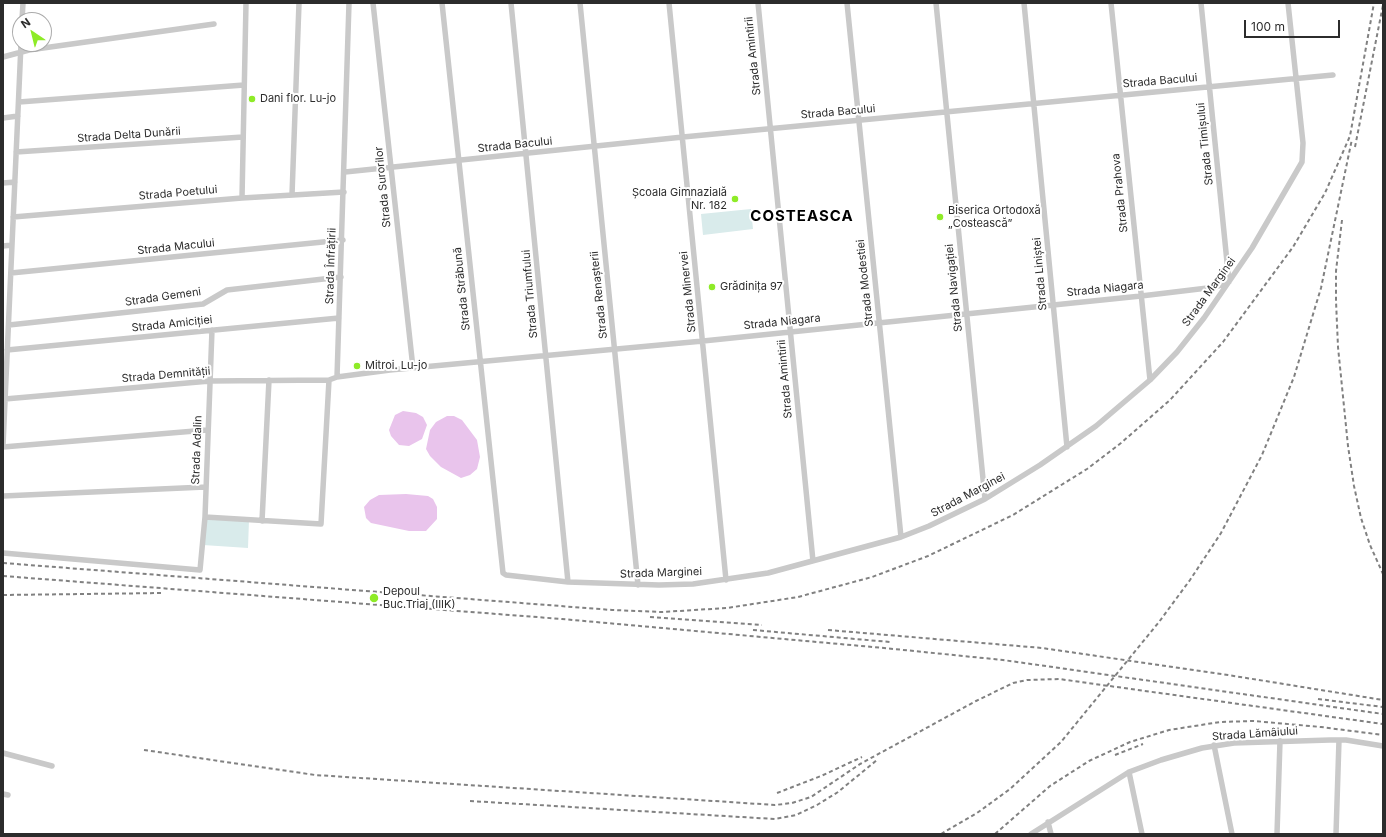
<!DOCTYPE html>
<html>
<head>
<meta charset="utf-8">
<style>
  body { margin:0 }
  #map { position:relative; width:1386px; height:837px; overflow:hidden; background:#fff; font-family:Inter,sans-serif }
  canvas { display:block }
  .frame { position:absolute; inset:0; border:4px solid #2c2c2c; pointer-events:none }
  .north { position:absolute; left:12px; top:12px; width:40px; height:40px; box-sizing:border-box; background:#fff; border:1px solid #ababab; border-radius:50%; rotate:325deg; font-size:11px; font-weight:700; line-height:16px; text-align:center; color:#2c2c2c }
  .north::after { content:''; display:block; margin:auto; width:14px; height:18px; background:#8eeb27; clip-path:polygon(50% 0,100% 100%,50% 72%,0 100%) }
  .scale { position:absolute; left:1244px; top:20px; width:96px; height:18px; box-sizing:border-box; border:2px solid #2c2c2c; border-top:0; padding-left:5px; font-size:12px; line-height:14px; white-space:nowrap; color:#2c2c2c; -webkit-text-stroke:3px #fff; paint-order:stroke }
</style>
</head>
<body>
<div id="map">
<canvas width="1386" height="837"></canvas>
<div class="frame"></div>
<div class="north">N</div>
<div class="scale">100 m</div>
</div>
<script>
const ctx = document.querySelector('canvas').getContext('2d');
ctx.lineJoin = 'round';
function fill(path, color) {
  ctx.fillStyle = color;
  ctx.fill(path, 'evenodd');
}
function poly(rows) {
  const path = new Path2D();
  for (const r of rows) {
    path.moveTo(r[0], r[1]);
    for (let i = 2; i < r.length; i += 2) path.lineTo(r[i], r[i + 1]);
  }
  return path;
}
function trace(path, color, width, dash) {
  ctx.strokeStyle = color;
  ctx.lineWidth = width;
  ctx.lineCap = dash ? 'butt' : 'round';
  ctx.setLineDash(dash || []);
  ctx.stroke(path);
}
function drawText(font, color, halo, rows, align = 'center') {
  ctx.font = font + ' Inter,sans-serif';
  ctx.lineWidth = 4;
  ctx.setLineDash([]);
  ctx.textBaseline = 'middle';
  ctx.strokeStyle = halo;
  ctx.fillStyle = color;
  for (const [text, x, y, turn = 0] of rows) {
    ctx.save();
    ctx.translate(x, y);
    ctx.rotate((+turn || 0) * Math.PI / 180);
    ctx.textAlign = isNaN(turn) ? turn : align;
    if (halo) ctx.strokeText(text, 0, 0);
    ctx.fillText(text, 0, 0);
    ctx.restore();
  }
}
const green = poly([
  [751,209,753,229,703,235,701,214],
  [205,517,249,520,248,548,203,545]
]);
const water = poly([
  [403,411,416,413,423,417,427,425,422,439,409,446,399,445,391,436,389,430,395,415],
  [447,416,454,416,462,420,477,440,480,457,477,469,470,475,461,478,441,467,430,456,426,449,430,430,436,422],
  [406,494,428,496,433,499,437,507,437,519,426,531,409,531,371,523,366,518,364,507,370,500,379,495]
]);
const street = poly([
  [373,3,413,368],
  [442,3,503,573,506,575,568,582,659,585,693,584,768,573,901,537,929,526,985,499,1040,465,1096,426,1150,380,1177,352,1204,318,1252,248,1302,162,1303,143,1288,3],
  [511,3,568,582],
  [580,3,638,585],
  [669,3,726,580],
  [758,3,813,561],
  [847,3,901,537],
  [936,3,985,499],
  [1024,3,1067,447],
  [1111,3,1150,380],
  [22,20,23,3],
  [3,57,29,50,214,24],
  [19,102,244,85],
  [3,118,18,116],
  [16,152,243,137],
  [345,172,683,137,1333,75],
  [3,183,15,182],
  [292,195,299,3],
  [242,198,246,3],
  [13,217,242,198,344,192],
  [3,246,12,245],
  [11,273,343,240],
  [9,325,203,304,227,290,341,277],
  [7,350,339,318],
  [337,377,390,370,703,341,1141,296,1216,287,1229,282,1201,3],
  [5,399,210,381,329,380],
  [3,446,21,44],
  [3,447,207,430],
  [3,496,205,487],
  [205,517,321,524,329,380,337,377,349,3],
  [262,521,269,380],
  [3,553,200,570,205,517,212,330],
  [1214,745,1232,834],
  [3,753,52,766],
  [1129,772,1142,834],
  [3,794,8,795],
  [1048,822,1051,834],
  [1031,834,1129,772,1161,760,1202,748,1234,743,1330,740,1346,740,1383,746],
  [1277,834,1280,741],
  [1336,834,1339,740]
]);
const rail = poly([
  [1355,147,1383,5],
  [1342,220,1336,271,1336,301,1338,347,1348,446,1354,486,1361,518,1370,545,1383,574],
  [3,563,612,610,662,612,727,608,798,597,872,577,928,556,1013,515,1087,469,1121,443,1170,400,1223,342,1293,247,1325,193,1350,136,1374,3],
  [3,576,562,619,884,648,1003,660,1383,714],
  [3,595,164,593],
  [650,617,762,625],
  [753,630,890,642],
  [828,630,1042,648,1228,675,1383,700],
  [1318,699,1383,707],
  [144,750,315,775,775,805,792,803,811,797,860,764,976,701,1013,683,1027,680,1059,679,1383,724],
  [1115,755,1143,744],
  [777,793,821,776,862,757],
  [470,801,775,819,796,815,817,805,838,792,877,760],
  [941,834,977,813,1010,789,1061,742,1159,622,1190,580,1221,533,1262,455,1294,377,1321,288,1352,139],
  [995,834,1050,786,1089,761,1130,742,1169,730,1220,722,1254,721,1321,727,1383,735]
]);
const markers = [
  [252,99,4,"#8eeb27"],
  [735,199,4,"#8eeb27"],
  [940,217,4,"#8eeb27"],
  [712,287,4,"#8eeb27"],
  [357,366,4,"#8eeb27"],
  [374,598,5,"#8eeb27"]
];
const streetNames = [
  ["Strada Amintirii",753,56,-96],
  ["Strada Bacului",1160,81,-5],
  ["Strada Bacului",838,112,-5],
  ["Strada Delta Dunării",129,135,-4],
  ["Strada Timișului",1205,144,-96],
  ["Strada Bacului",515,145,-6],
  ["Strada Surorilor",383,187,-96],
  ["Strada Poetului",178,193,-5],
  ["Strada Prahova",1120,193,-96],
  ["Strada Macului",176,247,-6],
  ["Strada Înfrățirii",331,266,-88],
  ["Strada Liniștei",1040,274,-95],
  ["Strada Modestiei",865,283,-96],
  ["Strada Navigației",954,288,-96],
  ["Strada Străbună",462,289,-96],
  ["Strada Niagara",1105,289,-6],
  ["Strada Minervei",688,292,-96],
  ["Strada Marginei",1209,292,-54],
  ["Strada Triumfului",530,294,-95],
  ["Strada Renașterii",599,295,-96],
  ["Strada Gemeni",163,297,-8],
  ["Strada Niagara",782,322,-6],
  ["Strada Amiciției",172,324,-6],
  ["Strada Demnității",166,375,-5],
  ["Strada Amintirii",785,379,-95],
  ["Strada Adalin",197,450,-88],
  ["Strada Marginei",968,495,-28],
  ["Strada Marginei",661,573,-2],
  ["Strada Lămâiului",1255,734,-4]
];
const poiNames = [
  ["Dani flor. Lu-jo",260,99],
  ["Școala Gimnazială",727,193,"right"],
  ["Nr. 182",727,206,"right"],
  ["Biserica Ortodoxă",948,211],
  ["„Costească”",948,224],
  ["Grădinița 97",720,287],
  ["Mitroi. Lu-jo",365,366],
  ["Depoul",383,592],
  ["Buc.Triaj (IIIK)",383,605]
];
const districtNames = [
  ["COSTEASCA",802,216]
];
fill(green, '#d9ebeb');
fill(water, '#e9c4ec');
trace(street, '#c9c9c9', 5.5);
trace(rail, '#818181', 2, [4, 3]);
for (const [x, y, r, color] of markers) {
  const dot = new Path2D();
  dot.arc(x, y, r, 0, 2 * Math.PI);
  ctx.fillStyle = color;
  ctx.fill(dot);
  trace(dot, '#fff', 1.5);
}
drawText('11px', '#2c2c2c', '#fff', streetNames);
drawText('11px', '#2c2c2c', '#fff', poiNames, 'left');
ctx.letterSpacing = '1px';
drawText('bold 15px', '#000', '#fff', districtNames);
ctx.letterSpacing = '0px';
</script>
</body>
</html>
